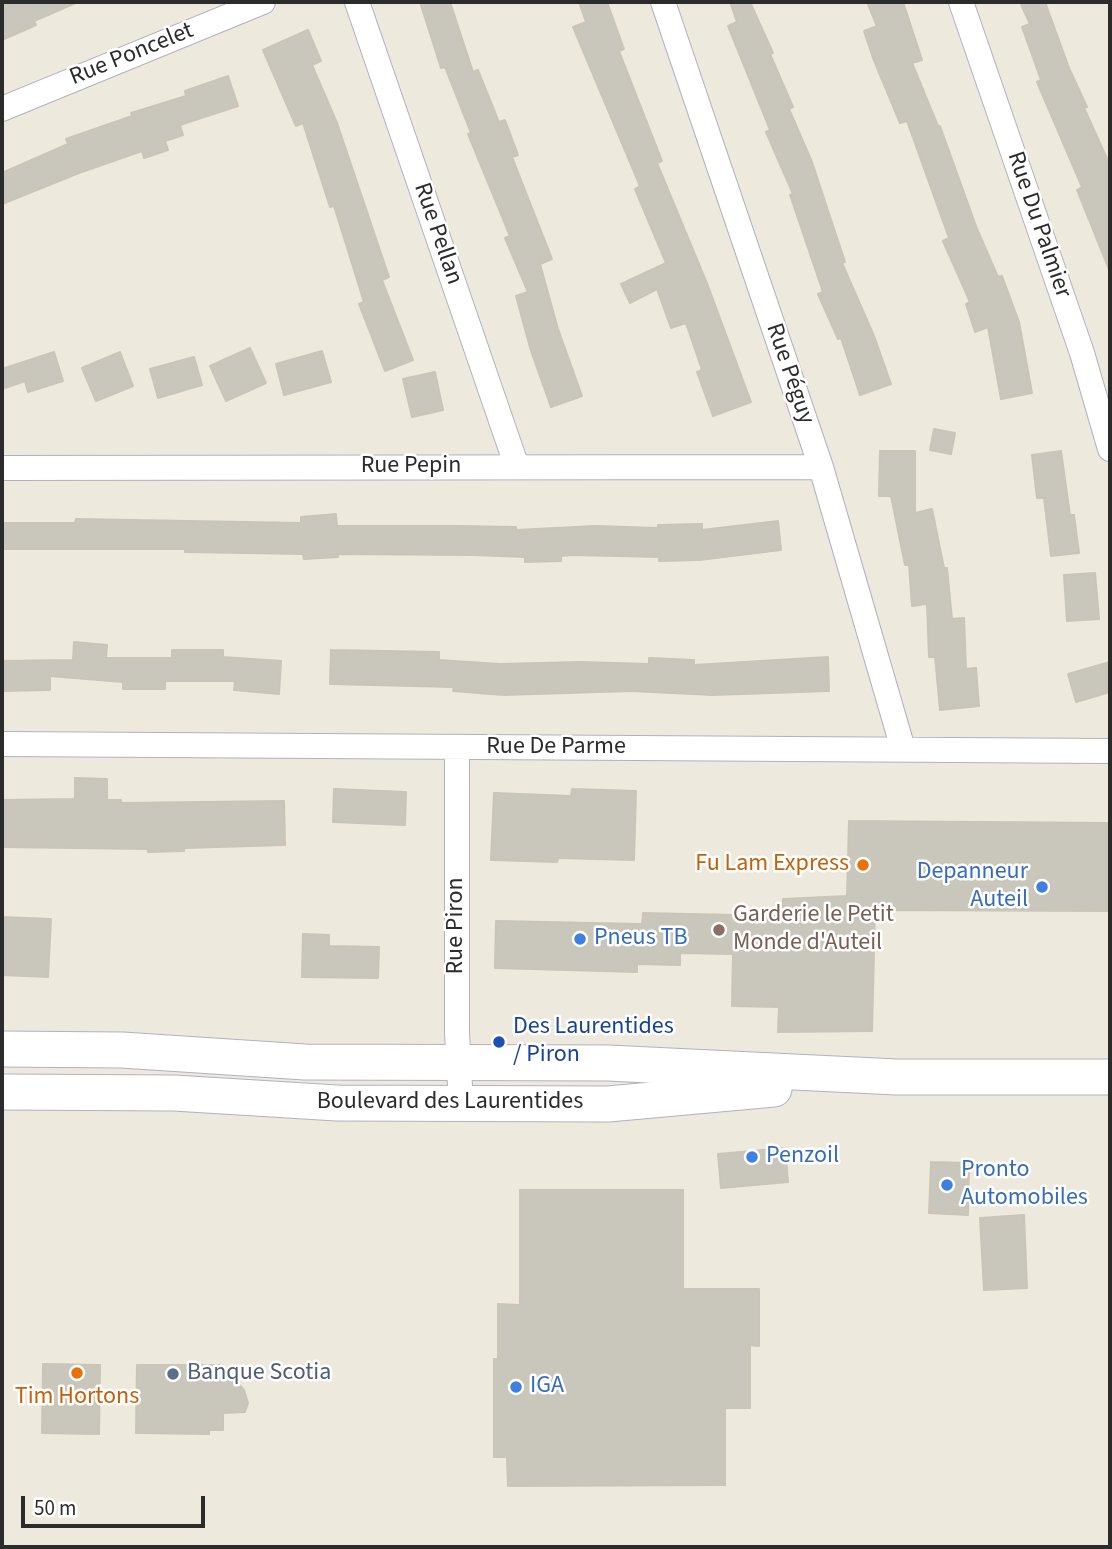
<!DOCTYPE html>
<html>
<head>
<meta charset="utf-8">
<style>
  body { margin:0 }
  #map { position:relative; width:1112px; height:1549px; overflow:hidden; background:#eee9dd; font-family:"Source Sans 3",sans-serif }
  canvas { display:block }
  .frame { position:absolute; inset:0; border:4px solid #2b2b2b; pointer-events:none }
  .scale { position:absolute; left:21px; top:1496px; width:184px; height:32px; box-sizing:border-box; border:4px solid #2b2b2b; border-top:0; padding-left:9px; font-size:21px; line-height:24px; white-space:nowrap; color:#2b2b2b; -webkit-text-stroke:5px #fff; paint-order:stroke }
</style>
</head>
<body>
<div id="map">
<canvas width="1112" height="1549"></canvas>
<div class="frame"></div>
<div class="scale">50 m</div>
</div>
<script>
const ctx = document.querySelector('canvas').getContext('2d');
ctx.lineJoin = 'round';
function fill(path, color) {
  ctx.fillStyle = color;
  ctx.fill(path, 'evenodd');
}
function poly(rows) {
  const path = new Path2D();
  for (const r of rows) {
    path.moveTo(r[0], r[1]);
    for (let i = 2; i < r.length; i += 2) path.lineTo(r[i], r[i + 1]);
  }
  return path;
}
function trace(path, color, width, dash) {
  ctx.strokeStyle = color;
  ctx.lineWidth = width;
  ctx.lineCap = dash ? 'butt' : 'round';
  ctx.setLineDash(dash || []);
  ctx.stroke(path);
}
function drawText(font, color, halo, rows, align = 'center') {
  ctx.font = font + ' "Source Sans 3",sans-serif';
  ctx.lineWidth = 5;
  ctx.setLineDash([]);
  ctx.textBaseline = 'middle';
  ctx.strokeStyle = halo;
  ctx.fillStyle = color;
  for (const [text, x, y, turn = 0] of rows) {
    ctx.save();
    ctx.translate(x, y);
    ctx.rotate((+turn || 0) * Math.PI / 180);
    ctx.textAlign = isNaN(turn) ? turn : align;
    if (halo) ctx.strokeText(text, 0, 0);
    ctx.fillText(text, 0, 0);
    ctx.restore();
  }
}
const building = poly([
  [2,2,78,2,34,21,36,25,2,40,2,2],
  [420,2,450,2,473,72,478,70,499,122,505,120,518,155,512,157,552,259,540,264,558,329,582,396,551,407,531,351,516,296,528,292,505,238,510,236,468,134,471,133,445,67,441,68,420,2],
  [579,2,607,2,624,49,619,51,662,161,657,163,708,286,751,402,713,416,697,372,702,370,686,323,671,328,657,289,630,303,621,284,666,263,635,189,640,186,573,27,586,22,579,2],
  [730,2,750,2,773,53,770,54,793,107,789,109,812,162,845,262,842,263,874,336,891,384,860,395,841,338,838,339,818,294,823,292,790,195,793,194,766,132,770,130,728,26,737,22,730,2],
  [867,2,903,2,922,60,912,63,938,126,940,126,977,229,998,277,1002,276,1019,322,1032,393,1001,399,988,327,975,332,966,304,970,302,943,241,949,238,907,121,900,123,873,58,864,31,877,26,867,2],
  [1020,2,1045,2,1069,68,1087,107,1084,108,1110,165,1110,272,1077,190,1082,187,1037,82,1041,80,1022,27,1030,24,1020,2],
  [308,30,321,61,312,65,337,123,389,277,382,280,413,360,385,371,359,304,364,302,334,206,330,207,303,123,296,126,263,50,308,30],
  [228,76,238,106,180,125,183,135,165,141,168,150,144,158,142,151,79,173,2,204,2,173,68,144,66,139,132,116,131,113,186,96,185,91,228,76],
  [250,348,266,383,226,401,210,366,250,348],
  [322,351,331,382,284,395,276,364,322,351],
  [54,352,63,381,28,392,25,381,2,389,2,369,54,352],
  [120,352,133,386,96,401,82,368,120,352],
  [194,357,202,385,158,398,150,369,194,357],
  [435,372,443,410,412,417,403,379,435,372],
  [934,429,955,433,951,454,930,450,934,429],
  [880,451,915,451,915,513,932,509,944,568,947,568,952,619,964,618,966,669,976,668,979,706,940,710,935,657,929,657,927,604,912,606,909,565,905,565,891,496,879,496,880,451],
  [1061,451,1070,515,1074,515,1079,553,1051,556,1044,498,1037,498,1032,455,1061,451],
  [336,514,337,526,459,526,516,527,516,530,595,526,658,528,658,525,702,524,702,530,778,521,781,550,699,560,659,561,659,557,573,555,561,556,561,561,525,562,525,557,474,555,338,554,338,557,304,559,303,554,185,552,185,549,2,549,2,523,75,523,76,519,301,523,301,517,336,514],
  [1095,573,1099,619,1067,621,1064,575,1095,573],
  [74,642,107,645,106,658,172,658,172,650,223,650,223,657,281,661,279,694,234,690,235,681,165,681,165,689,123,689,123,682,50,676,50,690,2,691,2,661,73,660,74,642],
  [331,650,439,652,439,660,500,664,580,662,649,664,649,658,694,660,694,665,828,657,829,691,713,695,631,691,504,695,453,691,454,687,330,684,331,650],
  [1110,662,1110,692,1076,702,1068,674,1110,662],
  [75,778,107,779,107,800,121,800,121,803,284,801,285,845,184,848,184,851,148,852,148,849,2,847,2,800,75,799,75,778],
  [334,789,406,792,405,825,333,822,334,789],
  [572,789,636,791,634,860,558,858,557,862,491,860,494,793,571,796,572,789],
  [849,821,1110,823,1110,911,875,910,872,1031,778,1032,779,1007,732,1006,733,954,680,953,680,965,637,964,637,972,495,968,496,921,642,924,643,913,782,916,783,899,847,896,849,821],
  [2,917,51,919,48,977,2,975,2,917],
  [303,934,329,935,329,946,379,947,378,978,302,977,303,934],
  [785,1148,788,1182,721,1188,718,1154,785,1148],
  [931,1162,969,1163,968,1215,929,1213,931,1162],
  [520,1190,683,1190,683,1289,759,1289,759,1346,750,1345,750,1408,725,1408,725,1485,508,1486,507,1457,494,1457,494,1359,498,1359,498,1304,520,1305,520,1190],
  [1024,1215,1027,1288,984,1290,980,1218,1024,1215],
  [43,1364,100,1365,99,1434,42,1433,43,1364],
  [137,1365,221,1365,244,1390,248,1403,245,1412,223,1413,223,1430,209,1430,209,1434,136,1433,137,1365]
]);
const street = poly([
  [357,2,517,467],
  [663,2,821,467,903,749],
  [961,2,1082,353,1110,449],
  [2,109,263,2],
  [2,468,821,467],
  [2,744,1110,751],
  [457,747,457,1033,461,1104]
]);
const secondary = poly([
  [2,1049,122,1050,305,1062,608,1063,897,1077,1110,1077],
  [2,1092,174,1093,337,1103,608,1104,774,1089]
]);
const markers = [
  [863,865,7,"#e8710a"],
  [1042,887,7,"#3f7fe0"],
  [719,930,7,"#8d6e63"],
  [580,939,7,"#3f7fe0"],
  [499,1042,7,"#1a4fb4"],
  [752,1157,7,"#3f7fe0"],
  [947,1185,7,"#3f7fe0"],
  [77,1373,7,"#e8710a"],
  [173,1374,7,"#5c6f8a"],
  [516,1387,7,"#3f7fe0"]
];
const streetNames = [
  ["Rue Poncelet",132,55,-22],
  ["Rue Du Palmier",1038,225,71],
  ["Rue Pellan",437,234,71],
  ["Rue Péguy",789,374,71],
  ["Rue Pepin",411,467],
  ["Rue De Parme",556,748],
  ["Rue Piron",457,926,-90],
  ["Boulevard des Laurentides",450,1103]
];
const foodNames = [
  ["Fu Lam Express",849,865],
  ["Tim Hortons",77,1398,"center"]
];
const shopNames = [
  ["Depanneur",1028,873,"right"],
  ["Auteil",1028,901,"right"],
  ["Pneus TB",594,939],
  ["Penzoil",766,1157],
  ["Pronto",961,1171],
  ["Automobiles",961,1199],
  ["IGA",530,1387]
];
const educationNames = [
  ["Garderie le Petit",733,916],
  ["Monde d'Auteil",733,944]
];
const transitNames = [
  ["Des Laurentides",513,1028],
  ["/ Piron",513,1056]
];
const serviceNames = [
  ["Banque Scotia",187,1374]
];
fill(building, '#c9c6bc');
trace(building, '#cac5b6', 2);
trace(street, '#b1b1c0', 26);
trace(secondary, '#b1b1c0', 37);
trace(street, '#fff', 24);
trace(secondary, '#fff', 35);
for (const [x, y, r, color] of markers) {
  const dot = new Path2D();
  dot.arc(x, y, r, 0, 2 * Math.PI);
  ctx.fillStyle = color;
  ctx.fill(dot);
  trace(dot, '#fff', 2.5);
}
drawText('24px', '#2b2b2b', '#fff', streetNames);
drawText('24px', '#c56008', '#fff', foodNames, 'right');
drawText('24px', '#366cbe', '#fff', shopNames, 'left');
drawText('24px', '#785e54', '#fff', educationNames, 'left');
drawText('24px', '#164399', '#fff', transitNames, 'left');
drawText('24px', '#4e5e75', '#fff', serviceNames, 'left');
</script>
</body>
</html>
